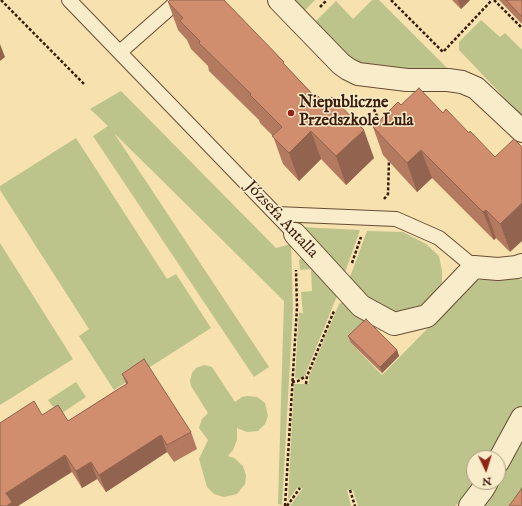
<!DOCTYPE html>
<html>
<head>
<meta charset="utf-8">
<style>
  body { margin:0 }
  #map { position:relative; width:522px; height:506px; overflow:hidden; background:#f6e1af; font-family:"IM FELL English",serif }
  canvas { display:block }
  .north { position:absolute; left:466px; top:450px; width:40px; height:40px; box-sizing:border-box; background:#f9eccb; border:1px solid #ac997f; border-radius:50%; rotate:176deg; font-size:11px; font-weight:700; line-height:16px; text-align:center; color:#391c0c }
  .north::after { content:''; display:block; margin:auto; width:14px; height:18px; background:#8f2418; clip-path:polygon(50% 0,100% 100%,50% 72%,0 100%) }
</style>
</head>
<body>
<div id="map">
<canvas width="522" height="506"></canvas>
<div class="north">N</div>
</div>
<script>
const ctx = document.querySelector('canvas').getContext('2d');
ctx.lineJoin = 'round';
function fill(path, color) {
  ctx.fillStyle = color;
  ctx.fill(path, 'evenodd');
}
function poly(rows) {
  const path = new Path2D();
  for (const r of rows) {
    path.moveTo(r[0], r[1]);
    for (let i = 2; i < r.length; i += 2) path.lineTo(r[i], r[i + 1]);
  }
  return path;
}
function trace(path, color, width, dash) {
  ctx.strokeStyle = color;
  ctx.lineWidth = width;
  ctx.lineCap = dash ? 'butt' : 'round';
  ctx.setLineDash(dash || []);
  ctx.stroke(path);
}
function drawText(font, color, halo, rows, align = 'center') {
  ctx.font = font + ' "IM FELL English",serif';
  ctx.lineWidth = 3;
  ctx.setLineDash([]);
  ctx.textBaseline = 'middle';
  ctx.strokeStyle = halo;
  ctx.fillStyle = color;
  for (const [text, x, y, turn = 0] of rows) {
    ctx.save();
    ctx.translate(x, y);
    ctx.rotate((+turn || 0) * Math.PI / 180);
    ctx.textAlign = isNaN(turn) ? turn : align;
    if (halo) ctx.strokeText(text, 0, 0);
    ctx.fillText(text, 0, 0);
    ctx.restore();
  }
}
const green = poly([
  [289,0,315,0,302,13],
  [372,0,379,0,451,72,370,69,348,60,313,24,336,1,353,19],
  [481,20,500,37,505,33,522,50,522,116,459,50,459,42],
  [121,91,276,248,291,244,293,309,282,505,278,504,284,301,114,133,269,367,254,377,93,136,108,126,90,109],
  [76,138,167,279,176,274,211,328,114,390,79,336,89,329,0,190,0,186],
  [300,227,360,230,342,281],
  [367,231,403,232,426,244,439,256,442,271,442,286,420,313,387,313,347,285],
  [0,243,73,359,0,405],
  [303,257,337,293,337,296,305,375,302,379,295,378,299,312,303,314,301,292,312,291,311,269,300,270,299,260],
  [507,276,522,280,522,405,492,458,474,458,474,482,479,482,466,498,455,506,358,506,353,490,347,490,351,506,290,506,303,488,297,488,288,500,294,384,309,384,309,376,339,304,343,302,368,325,351,343,382,375,474,281],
  [204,365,212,367,235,402,242,397,248,396,257,397,265,403,268,416,265,424,258,431,247,432,237,428,237,440,233,450,228,456,234,458,243,466,246,475,245,484,237,494,224,497,214,494,207,487,199,459,208,440,199,428,202,419,208,413,191,386,190,381,192,373,196,368],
  [76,382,86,397,59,415,48,400],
  [522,431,522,506,479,506,494,482,498,482,498,475]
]);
const path = poly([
  [1,0,84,84],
  [391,0,443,52,492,0],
  [494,0,522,28],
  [320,7,327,0],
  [370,100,380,123],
  [384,199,388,194,389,160],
  [352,263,361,237],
  [292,382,298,381,306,376],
  [306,384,307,376,334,311],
  [350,490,355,506],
  [285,506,297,307,296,270],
  [287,506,300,488]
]);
const service = poly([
  [69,0,295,234],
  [120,52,179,0],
  [276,214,396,219,439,238,474,267]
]);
const minor = poly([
  [279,0,341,64,348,69,358,74,407,80,448,80,462,82,476,88,522,131],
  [295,234,361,306,394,324,427,316,474,267,498,269,517,267,522,265],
  [498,462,522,418],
  [470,506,483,489,487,482]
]);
const wall = poly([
  [452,0,470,0,461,9],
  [499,0,522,0,522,24],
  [168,2,286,66,374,158,346,185,321,159,299,181,283,164,273,136,260,123,259,120,209,71,208,66,191,49,187,40,178,30],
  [401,105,443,113,469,133,510,252,496,238,494,240,432,178,417,192,383,155,373,127],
  [348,336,397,350,399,356,382,373,351,343],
  [122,374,191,432,197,449,174,462,167,452,106,492,97,479,82,488,72,472,42,415,68,421,126,384]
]);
const shadedWall = poly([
  [458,0,470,0,461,9],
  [0,44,5,57,0,61],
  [364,130,374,158,346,185,336,156],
  [311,131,321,159,299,181,289,153],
  [421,150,432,178,417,192,407,163],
  [522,203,522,241,510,252,500,224],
  [486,210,496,238,494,240,483,212],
  [397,350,399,356,382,373,380,367],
  [161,435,167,452,106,492,99,475],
  [65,455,72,472,18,506,7,506,6,493],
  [91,462,97,479,82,488,76,471]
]);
const building = poly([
  [170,0,224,0,284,62,283,63,314,96,316,94,325,103,332,97,364,130,336,156,311,131,289,153,272,136,282,127,250,95,251,94,199,43,200,41,180,21,183,18,168,2,170,0],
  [506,0,522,0,522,17,506,0],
  [419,88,443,113,446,109,469,133,470,131,495,157,514,139,522,147,522,203,500,224,486,210,483,212,421,150,407,163,373,127,398,102,401,105,419,88],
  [366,319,397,350,380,367,348,336,366,319],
  [144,359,191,432,167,445,161,435,99,475,91,462,76,471,65,455,6,493,12,502,7,506,0,506,0,423,34,401,42,415,58,405,68,421,128,383,122,374,144,359],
  [522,488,522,506,509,506,522,488]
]);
const markers = [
  [291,113,4,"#8f2418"]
];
const poiNames = [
  ["Niepubliczne",299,104],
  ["Przedszkole Lula",299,122]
];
const streetNames = [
  ["Józsefa Antalla",281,220,47]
];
fill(green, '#bcc38b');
trace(service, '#684d35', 16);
trace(minor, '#684d35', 24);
trace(path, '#391c0c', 2.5, [3, 2]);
trace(service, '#f9eccb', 14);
trace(minor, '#f9eccb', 22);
fill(wall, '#b47a5f');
fill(shadedWall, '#92634e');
fill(building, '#d18e6f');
trace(building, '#92634e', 1);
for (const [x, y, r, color] of markers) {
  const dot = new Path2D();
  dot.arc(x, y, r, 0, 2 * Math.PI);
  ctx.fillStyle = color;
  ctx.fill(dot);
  trace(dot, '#f9eccb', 1.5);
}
drawText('bold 16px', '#391c0c', '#f9eccb', poiNames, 'left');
drawText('16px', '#391c0c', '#f9eccb', streetNames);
</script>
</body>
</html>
